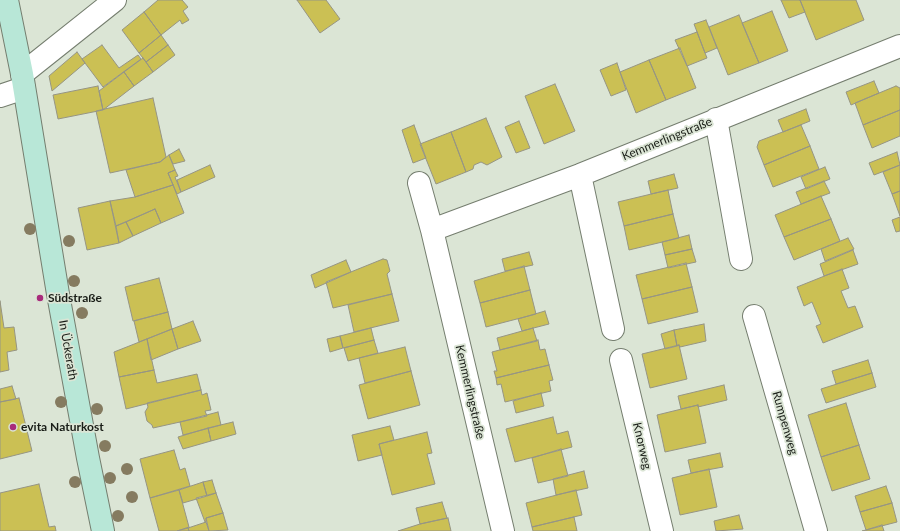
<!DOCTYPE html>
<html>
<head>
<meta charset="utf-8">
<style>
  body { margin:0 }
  canvas { display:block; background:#dbe5d5 }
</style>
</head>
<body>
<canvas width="900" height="531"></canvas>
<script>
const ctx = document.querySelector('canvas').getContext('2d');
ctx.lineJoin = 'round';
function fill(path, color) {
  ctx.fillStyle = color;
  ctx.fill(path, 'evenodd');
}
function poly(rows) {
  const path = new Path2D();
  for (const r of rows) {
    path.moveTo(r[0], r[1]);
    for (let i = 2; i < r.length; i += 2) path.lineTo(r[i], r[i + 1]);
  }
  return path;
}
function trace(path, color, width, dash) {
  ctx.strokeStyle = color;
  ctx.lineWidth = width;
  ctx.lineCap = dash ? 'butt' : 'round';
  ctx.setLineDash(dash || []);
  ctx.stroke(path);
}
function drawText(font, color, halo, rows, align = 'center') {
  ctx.font = font + ' Lato,sans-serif';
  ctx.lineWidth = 3.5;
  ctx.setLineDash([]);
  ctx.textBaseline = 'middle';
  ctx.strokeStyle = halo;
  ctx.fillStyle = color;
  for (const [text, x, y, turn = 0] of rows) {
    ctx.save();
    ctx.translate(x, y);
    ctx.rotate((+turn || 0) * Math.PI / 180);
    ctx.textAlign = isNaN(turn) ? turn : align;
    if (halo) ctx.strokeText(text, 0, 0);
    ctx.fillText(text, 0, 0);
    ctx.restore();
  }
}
const building = poly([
  [158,0,182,0,188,7,183,11,189,20,182,24,180,20,161,35,144,12,158,0],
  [297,0,326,0,340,19,320,33,297,0],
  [781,0,800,0,805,12,789,18,781,0],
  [800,0,856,0,864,20,816,40,800,0],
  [772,11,788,51,759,63,742,23,772,11],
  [144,12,161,35,139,53,122,30,144,12],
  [739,15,759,63,728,75,709,27,739,15],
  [706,20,717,48,705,53,694,24,706,20],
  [697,32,707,58,687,66,675,40,697,32],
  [161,35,168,45,146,62,139,53,161,35],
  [102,45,119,68,138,55,141,59,103,87,82,59,102,45],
  [168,45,175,55,153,72,146,62,168,45],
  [680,48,696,88,666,100,649,60,680,48],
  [77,52,85,63,52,91,49,76,77,52],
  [143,58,153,72,134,86,124,72,143,58],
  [649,60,666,100,636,113,620,72,649,60],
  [617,63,626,90,611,96,600,70,617,63],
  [124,72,134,86,103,110,99,91,124,72],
  [874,81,879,93,851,105,846,92,874,81],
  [555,84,575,131,544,144,525,96,555,84],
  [98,86,103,110,58,119,53,95,98,86],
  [896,86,900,88,900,110,863,125,855,103,896,86],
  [153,98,166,157,160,162,110,173,96,111,153,98],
  [806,109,810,121,783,132,778,120,806,109],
  [900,110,900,136,872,148,863,125,900,110],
  [486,118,502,157,487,165,481,162,474,165,473,169,466,172,451,132,486,118],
  [519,121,530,148,516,153,505,127,519,121],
  [414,125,426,158,413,163,402,130,414,125],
  [801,125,810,146,764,165,757,147,759,141,801,125],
  [451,132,466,172,436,184,420,144,451,132],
  [810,146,819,169,773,187,764,165,810,146],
  [179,149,185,161,173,164,169,155,179,149],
  [897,152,900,165,874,175,869,163,897,152],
  [169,155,175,170,168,173,173,185,135,197,126,170,160,162,169,155],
  [210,165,215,177,181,192,177,180,210,165],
  [900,165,900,191,892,194,883,172,900,165],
  [825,167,830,179,806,189,801,177,825,167],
  [175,170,178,176,175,177,181,192,177,194,168,173,175,170],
  [674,174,678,188,651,194,648,181,674,174],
  [824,181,830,193,801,204,796,192,824,181],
  [173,185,184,213,161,223,155,209,116,226,110,201,135,197,173,185],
  [668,190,673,214,624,226,618,202,668,190],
  [900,191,900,216,892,194,900,191],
  [821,196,831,219,784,237,775,215,821,196],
  [110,201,119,243,87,250,78,208,110,201],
  [155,209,161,223,133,236,126,222,155,209],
  [673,214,679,238,629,250,624,226,673,214],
  [900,217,900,231,896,232,892,220,900,217],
  [831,219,840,241,794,260,784,237,831,219],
  [126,222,133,236,119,243,116,226,126,222],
  [689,235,692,249,665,255,662,242,689,235],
  [848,238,854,249,825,261,821,249,848,238],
  [692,249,696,262,668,268,665,255,692,249],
  [853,250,858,264,824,276,820,264,853,250],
  [529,252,533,265,505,271,502,259,529,252],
  [383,259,387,260,390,271,387,274,392,294,333,308,326,282,383,259],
  [346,260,351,272,315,288,311,275,346,260],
  [686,263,692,287,642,299,636,275,686,263],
  [524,266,530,290,480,303,474,281,524,266],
  [842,269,849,288,841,291,848,308,855,306,863,327,823,343,816,326,821,324,812,302,804,306,797,287,842,269],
  [159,278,168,312,133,321,125,287,159,278],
  [692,287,698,312,648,324,642,299,692,287],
  [530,290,536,314,486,327,480,303,530,290],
  [392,294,399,321,354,332,348,305,392,294],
  [0,301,4,328,14,327,17,350,7,352,9,370,0,372,0,301],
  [545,311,549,324,522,331,518,319,545,311],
  [168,312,172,329,139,342,134,321,168,312],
  [193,321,201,341,178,349,172,329,193,321],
  [704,324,706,341,680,347,679,345,677,346,674,330,704,324],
  [371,328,374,340,343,348,340,336,371,328],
  [533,328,537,341,500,350,497,338,533,328],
  [172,329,178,349,151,360,147,339,172,329],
  [674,330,677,346,665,349,661,334,674,330],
  [340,336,343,348,330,352,327,339,340,336],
  [147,339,154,370,119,377,114,352,147,339],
  [374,340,378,353,348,361,344,348,374,340],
  [538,340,540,350,545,349,549,365,496,378,494,371,497,371,492,352,538,340],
  [679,345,687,379,650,388,642,354,679,345],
  [405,347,411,371,365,383,359,358,405,347],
  [868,360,872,373,836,384,832,371,868,360],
  [549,365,553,380,549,381,551,391,505,402,501,384,497,385,496,378,549,365],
  [154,370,157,383,197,374,201,390,126,409,119,377,154,370],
  [411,371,420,405,368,419,359,385,411,371],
  [872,373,876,387,826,403,821,389,872,373],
  [724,385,727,400,698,407,698,405,681,409,678,396,724,385],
  [12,386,16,399,0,402,0,389,12,386],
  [201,390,202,395,207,393,211,410,205,411,207,416,153,428,152,425,147,421,145,412,148,407,147,403,201,390],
  [541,393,544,406,516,413,513,401,541,393],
  [19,398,32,451,0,459,0,402,19,398],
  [846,403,859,445,821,457,808,415,846,403],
  [698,405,706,443,665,452,657,415,698,405],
  [218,412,221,425,183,435,180,422,218,412],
  [553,417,557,434,568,431,572,447,515,462,506,429,553,417],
  [233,422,236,434,211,441,208,428,233,422],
  [390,426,394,440,379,444,382,455,358,461,352,435,390,426],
  [208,428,211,441,183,449,178,437,208,428],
  [427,432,432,453,427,454,435,484,392,495,379,444,427,432],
  [859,445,870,479,832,491,821,457,859,445],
  [561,449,568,476,538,483,532,458,561,449],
  [174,450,180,470,185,468,190,486,150,498,140,459,174,450],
  [720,453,723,467,691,473,688,460,720,453],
  [709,469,717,507,680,515,672,478,709,469],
  [584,471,588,488,556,495,553,479,584,471],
  [212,480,216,493,207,496,203,482,212,480],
  [203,482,207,496,183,503,179,490,203,482],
  [39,484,49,527,55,526,56,531,0,531,0,493,39,484],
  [886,486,892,503,860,512,855,496,886,486],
  [179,490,189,527,177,531,159,531,150,498,179,490],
  [576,490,582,515,532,527,526,503,576,490],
  [216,493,223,513,206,518,206,522,205,522,196,498,216,493],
  [442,502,447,518,420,524,416,508,442,502],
  [892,503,897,522,866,530,860,512,892,503],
  [223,513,228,530,209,531,206,518,223,513],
  [739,515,743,529,716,531,714,521,739,515],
  [574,517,577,531,533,531,532,527,574,517],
  [448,518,451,531,398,531,420,524,448,518],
  [206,522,209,531,189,531,188,528,206,522],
  [882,525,884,531,862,531,866,530,882,525],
  [188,528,189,531,177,531,188,528]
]);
const street = poly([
  [22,74,115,0],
  [0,96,24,88],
  [716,119,741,259],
  [580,175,613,329],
  [419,183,432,230],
  [754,316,816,531],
  [621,360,662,531],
  [503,531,432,230,580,175,900,46]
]);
const secondary = poly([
  [7,0,22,74,58,294,88,458,103,531]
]);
const trees = [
  [30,229],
  [69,241],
  [74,281],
  [82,313],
  [61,402],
  [97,409],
  [105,446],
  [127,469],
  [110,478],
  [75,482],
  [132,497],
  [118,516]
];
const markers = [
  [40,298,4,"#a82b7b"],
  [13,427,4,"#a82b7b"]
];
const streetNames = [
  ["Kemmerlingstraße",667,139,-22],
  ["In Ückerath",68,350,80],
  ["Kemmerlingstraße",470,392,77],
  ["Rumpenweg",785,423,74],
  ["Knorweg",642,446,77]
];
const poiNames = [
  ["Südstraße",48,298],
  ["evita Naturkost",21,427]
];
fill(building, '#cbc054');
trace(building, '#969584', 1);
trace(street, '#757e6f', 24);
trace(secondary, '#757e6f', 24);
trace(street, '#fff', 22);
trace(secondary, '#b8e7d7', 22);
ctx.fillStyle = '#857b60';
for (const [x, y] of trees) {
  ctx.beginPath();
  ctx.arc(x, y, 6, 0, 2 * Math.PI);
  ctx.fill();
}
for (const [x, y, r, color] of markers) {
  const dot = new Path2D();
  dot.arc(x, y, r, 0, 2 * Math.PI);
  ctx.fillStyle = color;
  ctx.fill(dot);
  trace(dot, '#dbe5d5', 1.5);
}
drawText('12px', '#191d17', '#dbe5d5', streetNames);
drawText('bold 12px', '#191d17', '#dbe5d5', poiNames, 'left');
</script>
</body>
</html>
